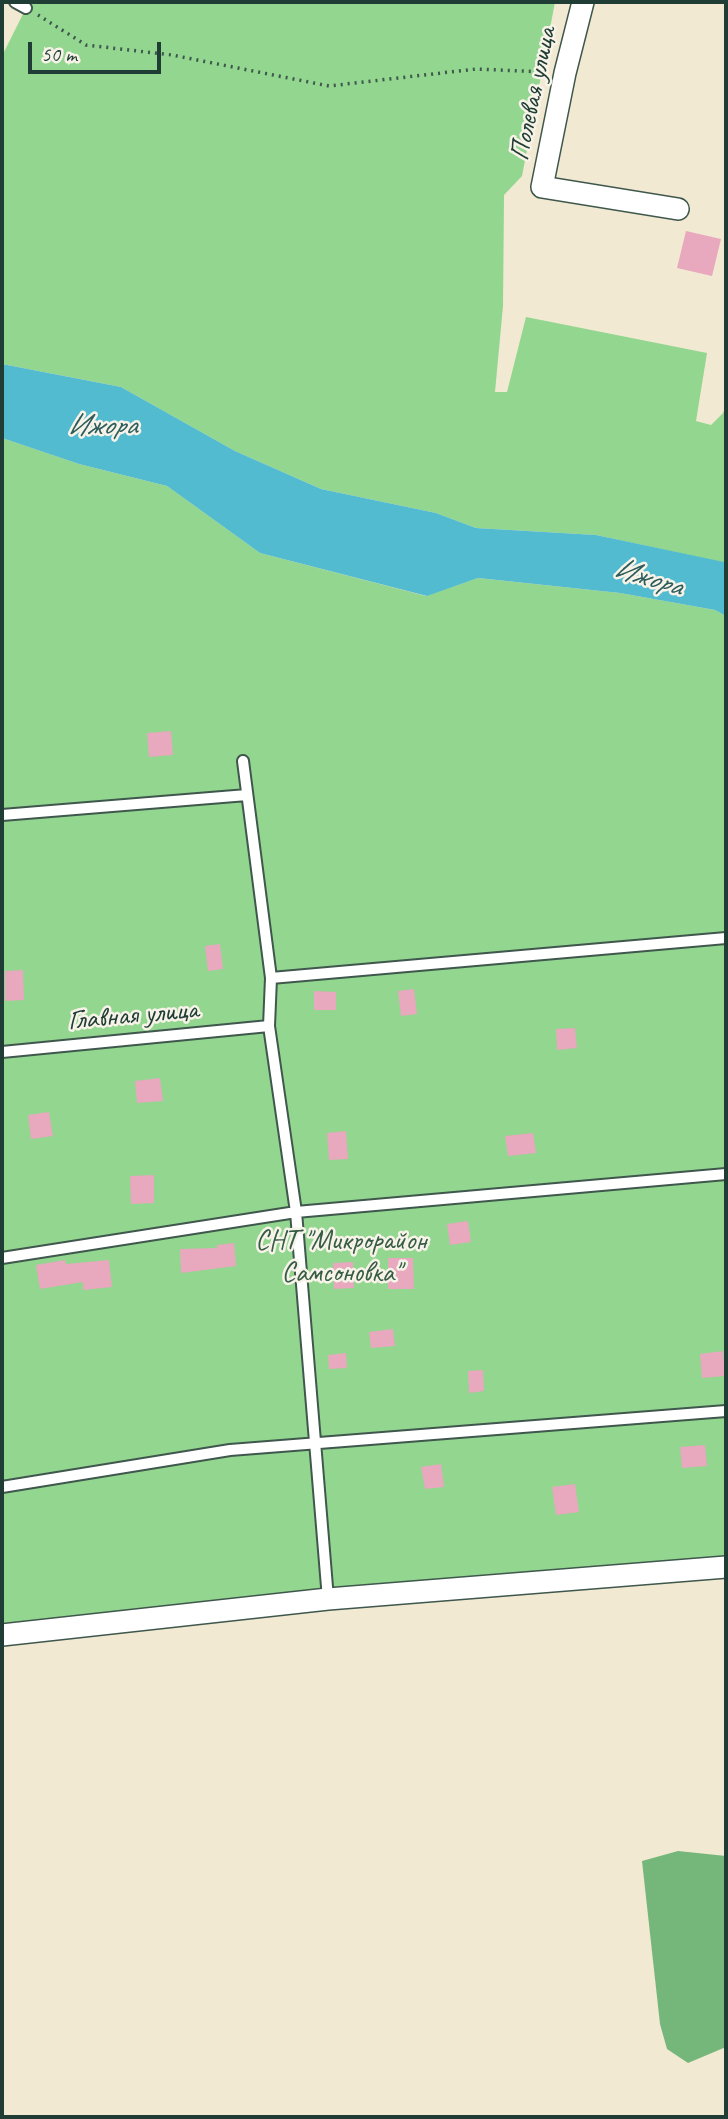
<!DOCTYPE html>
<html>
<head>
<meta charset="utf-8">
<style>
  body { margin:0 }
  #map { position:relative; width:728px; height:2119px; overflow:hidden; background:#f2e9d3; font-family:Caveat,sans-serif }
  canvas { display:block }
  .frame { position:absolute; inset:0; border:4px solid #1f3d34; pointer-events:none }
  .scale { position:absolute; left:28px; top:42px; width:133px; height:32px; box-sizing:border-box; border:4px solid #1f3d34; border-top:0; padding-left:9px; font-size:21px; line-height:24px; white-space:nowrap; color:#1f3d34; -webkit-text-stroke:5px #f7f3e8; paint-order:stroke }
</style>
</head>
<body>
<div id="map">
<canvas width="728" height="2119"></canvas>
<div class="frame"></div>
<div class="scale">50 m</div>
</div>
<script>
const ctx = document.querySelector('canvas').getContext('2d');
ctx.lineJoin = 'round';
function fill(path, color) {
  ctx.fillStyle = color;
  ctx.fill(path, 'evenodd');
}
function poly(rows) {
  const path = new Path2D();
  for (const r of rows) {
    path.moveTo(r[0], r[1]);
    for (let i = 2; i < r.length; i += 2) path.lineTo(r[i], r[i + 1]);
  }
  return path;
}
function trace(path, color, width, dash) {
  ctx.strokeStyle = color;
  ctx.lineWidth = width;
  ctx.lineCap = dash ? 'butt' : 'round';
  ctx.setLineDash(dash || []);
  ctx.stroke(path);
}
function drawText(font, color, halo, rows, align = 'center') {
  ctx.font = font + ' Caveat,sans-serif';
  ctx.lineWidth = 5;
  ctx.setLineDash([]);
  ctx.textBaseline = 'middle';
  ctx.strokeStyle = halo;
  ctx.fillStyle = color;
  for (const [text, x, y, turn = 0] of rows) {
    ctx.save();
    ctx.translate(x, y);
    ctx.rotate((+turn || 0) * Math.PI / 180);
    ctx.textAlign = isNaN(turn) ? turn : align;
    if (halo) ctx.strokeText(text, 0, 0);
    ctx.fillText(text, 0, 0);
    ctx.restore();
  }
}
const green = poly([
  [15,2,555,2,522,176,504,195,503,306,495,392,507,392,526,317,707,353,696,421,711,425,723,413,726,405,726,563,596,535,476,528,436,513,321,489,235,451,121,387,2,364,2,56,26,8],
  [2,438,79,464,167,486,260,553,426,596,478,578,620,593,715,610,726,616,726,1567,2,1635]
]);
const forest = poly([
  [678,1851,726,1856,726,2047,688,2063,667,2049,660,2024,642,1861]
]);
const water = poly([
  [2,364,121,387,235,451,321,489,436,513,476,528,596,535,724,562,726,616,715,610,620,593,478,578,427,596,260,553,167,486,79,464,2,438]
]);
const building = poly([
  [686,231,721,239,712,276,677,268],
  [171,731,173,755,149,757,147,733],
  [220,944,223,969,208,971,205,946],
  [23,970,24,1000,5,1001,5,971],
  [414,989,417,1014,401,1016,398,991],
  [314,991,336,992,336,1010,314,1010],
  [575,1028,577,1048,557,1050,556,1029],
  [160,1078,163,1101,137,1103,135,1081],
  [49,1112,53,1136,31,1139,28,1115],
  [346,1131,348,1159,329,1160,327,1133],
  [533,1133,536,1153,508,1156,505,1136],
  [154,1175,154,1203,131,1204,130,1176],
  [468,1221,471,1242,450,1245,447,1224],
  [234,1243,236,1266,181,1273,180,1249,217,1248,217,1245],
  [388,1258,413,1258,414,1289,388,1289],
  [65,1260,66,1264,109,1260,112,1287,83,1290,83,1282,40,1289,36,1265],
  [353,1262,354,1288,334,1289,333,1263],
  [393,1329,395,1346,371,1348,369,1332],
  [723,1351,725,1376,702,1378,700,1354],
  [346,1353,347,1368,329,1369,328,1355],
  [483,1370,484,1391,469,1393,468,1371],
  [705,1445,707,1466,682,1468,680,1447],
  [441,1464,444,1487,425,1489,421,1467],
  [575,1484,579,1512,556,1515,552,1487]
]);
const path = poly([
  [38,15,86,45,172,55,329,86,476,69,545,72]
]);
const service = poly([
  [15,2,26,8],
  [243,761,271,978,269,1026,296,1212,328,1599],
  [2,815,247,795],
  [271,978,726,938],
  [2,1052,269,1026],
  [2,1258,296,1212,726,1174],
  [2,1487,230,1450,726,1411]
]);
const minor = poly([
  [583,2,565,73,542,187,678,209],
  [2,1635,328,1599,726,1567]
]);
const streetNames = [
  ["Полевая улица",534,94,-78],
  ["Главная улица",133,1016,-5]
];
const parkNames = [
  ["СНТ \"Микрорайон",341,1242],
  ["Самсоновка\"",341,1274]
];
const waterNames = [
  ["Ижора",102,426],
  ["Ижора",648,578,17]
];
fill(green, '#92d68f');
fill(forest, '#75b77a');
fill(water, '#52bbd0');
fill(building, '#e8a8be');
trace(service, '#3f574c', 14);
trace(minor, '#3f574c', 24);
trace(path, '#3f574c', 3.5, [2, 5]);
trace(service, '#fff', 10);
trace(minor, '#fff', 21);
drawText('28px', '#1f3d34', '#f7f3e8', streetNames);
drawText('28px', '#365c46', '#f7f3e8', parkNames);
drawText('italic 30px', '#2c5c5b', '#f7f3e8', waterNames);
</script>
</body>
</html>
